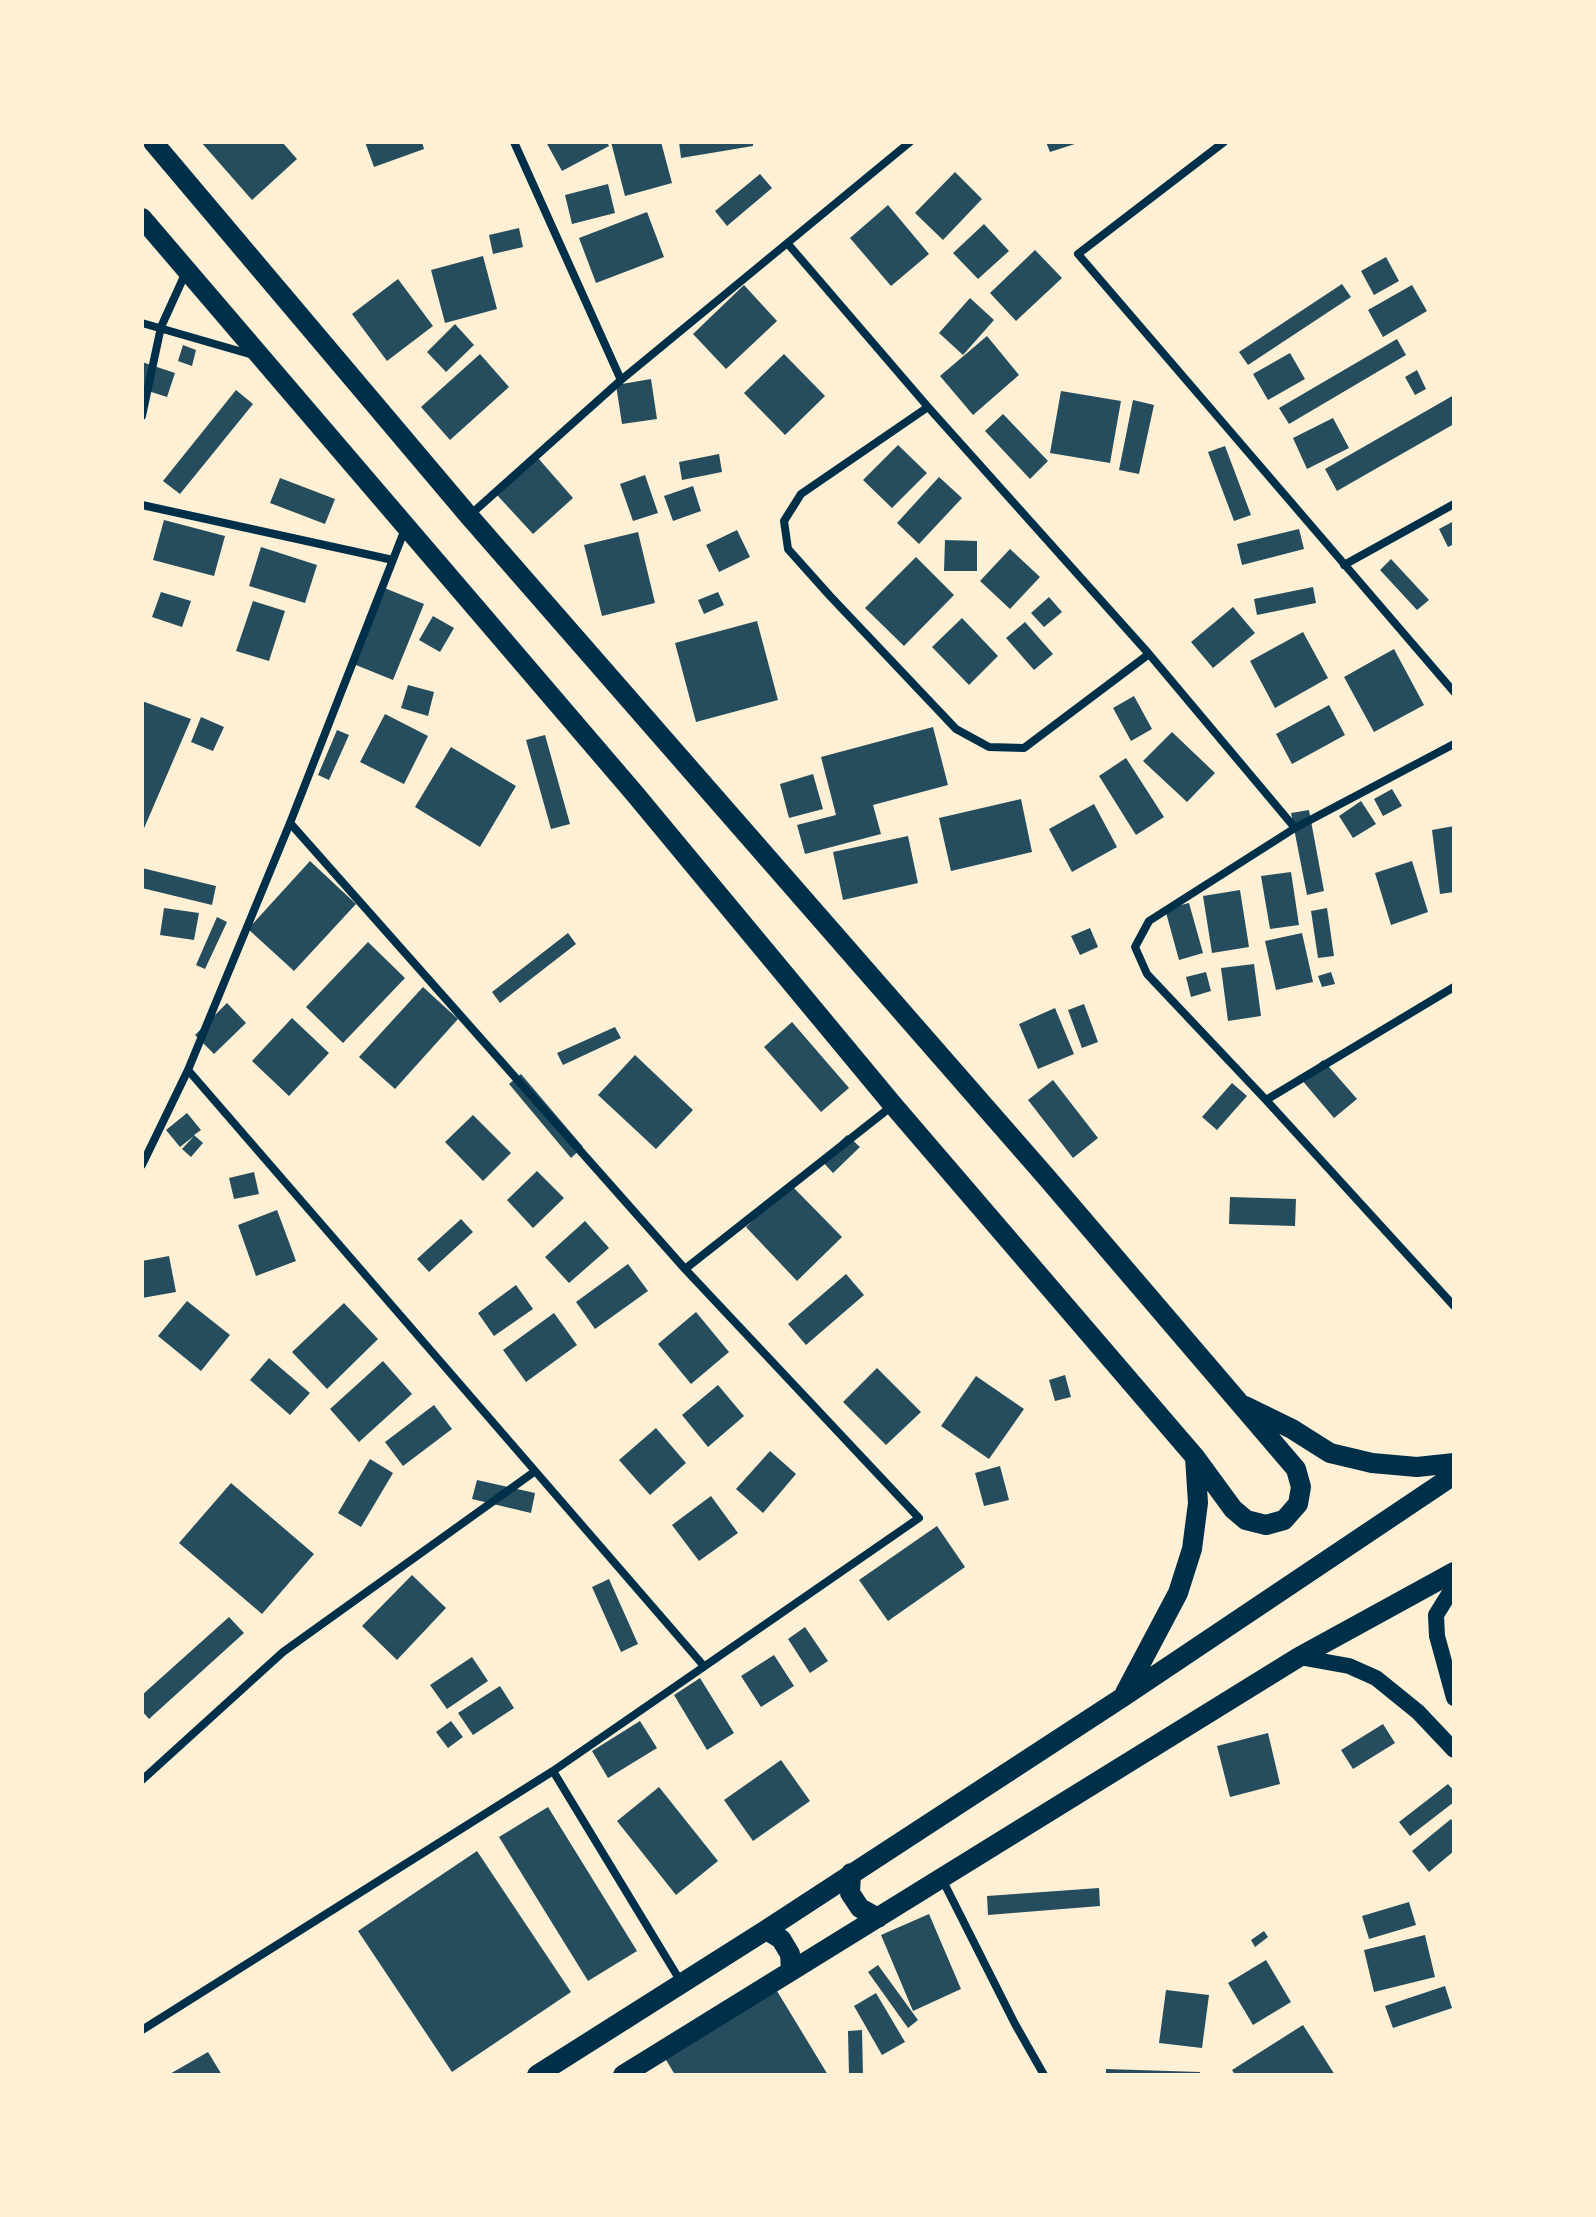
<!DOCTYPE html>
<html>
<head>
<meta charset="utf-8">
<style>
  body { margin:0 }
  #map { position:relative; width:1596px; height:2217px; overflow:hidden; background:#fdf0d5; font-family:"Titillium Web",sans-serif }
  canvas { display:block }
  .frame { position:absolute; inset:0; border:144px solid #fdf0d5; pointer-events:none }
</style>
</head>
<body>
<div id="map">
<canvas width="1596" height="2217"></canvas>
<div class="frame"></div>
</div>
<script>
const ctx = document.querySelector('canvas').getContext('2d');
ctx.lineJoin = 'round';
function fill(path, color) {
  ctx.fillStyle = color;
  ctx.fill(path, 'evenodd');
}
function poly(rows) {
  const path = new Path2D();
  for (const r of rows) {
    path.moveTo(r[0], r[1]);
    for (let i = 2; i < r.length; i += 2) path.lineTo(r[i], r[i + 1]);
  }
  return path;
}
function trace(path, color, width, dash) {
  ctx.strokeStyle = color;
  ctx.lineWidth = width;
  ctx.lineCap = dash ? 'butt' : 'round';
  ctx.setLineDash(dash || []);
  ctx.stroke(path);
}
const building = poly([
  [201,142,282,142,297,159,252,200],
  [365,142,422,142,424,149,374,167],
  [546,142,607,142,609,146,562,171],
  [611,142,661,142,672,183,625,196],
  [679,142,753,142,753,146,681,158],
  [1046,142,1078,142,1078,143,1050,152],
  [955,172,982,199,943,240,915,213],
  [760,174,772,188,727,226,715,211],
  [608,184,615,213,572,224,565,195],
  [888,205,929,254,891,286,850,238],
  [647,212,664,257,596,283,579,238],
  [984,224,1009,251,978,279,953,253],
  [519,228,523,247,493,254,489,235],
  [1035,250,1062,278,1016,321,990,293],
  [483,256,497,309,445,323,431,270],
  [1386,257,1399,281,1374,295,1361,271],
  [398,279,433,326,387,361,352,314],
  [1342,284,1351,297,1248,365,1239,352],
  [744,285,777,321,726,369,693,334],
  [1412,285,1427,311,1383,337,1368,310],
  [970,298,994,320,963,355,939,333],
  [455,324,474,345,446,372,427,352],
  [987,336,1019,375,973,415,940,376],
  [1397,339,1406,355,1289,424,1279,408],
  [183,345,196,350,192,366,178,361],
  [1290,353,1305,379,1268,400,1253,374],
  [480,354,509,387,450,440,421,407],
  [784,354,825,396,785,435,744,393],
  [142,362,175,373,167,397,142,389],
  [1417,370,1426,389,1415,395,1405,377],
  [651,379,657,419,622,424,616,385],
  [236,390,253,404,180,494,163,481],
  [1061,391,1121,401,1110,463,1050,453],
  [1454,395,1454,424,1337,491,1325,469],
  [1133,400,1154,405,1139,474,1119,470],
  [1003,414,1048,461,1030,479,985,431],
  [1333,418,1349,448,1307,469,1293,438],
  [898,445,927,473,892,508,863,480],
  [1225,446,1251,515,1234,521,1208,452],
  [719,454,722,472,682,480,679,462],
  [538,458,573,498,533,534,497,495],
  [645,475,658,513,633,521,620,484],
  [939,477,962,498,919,544,897,523],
  [280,478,335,499,325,524,270,503],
  [693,486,701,511,673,521,664,496],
  [164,520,225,536,214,576,153,560],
  [1454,521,1454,544,1448,547,1439,529],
  [1299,529,1304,549,1242,565,1237,544],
  [737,530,750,557,719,572,706,545],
  [638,532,655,603,602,616,584,545],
  [945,540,977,541,977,571,944,571],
  [261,547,317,565,305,603,249,586],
  [1010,549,1040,577,1010,609,980,581],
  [916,557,954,595,904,646,865,608],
  [1391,559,1429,600,1417,610,1380,570],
  [382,587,424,604,393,680,351,663],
  [1313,587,1316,603,1257,615,1254,599],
  [161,592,191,601,182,627,152,617],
  [718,592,724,605,704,614,698,600],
  [1049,597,1062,612,1044,627,1031,613],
  [253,601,285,611,269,661,236,651],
  [1233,607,1255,633,1213,668,1191,642],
  [433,616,454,628,440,652,419,640],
  [962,618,998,656,969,685,932,647],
  [757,621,778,700,696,722,675,643],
  [1025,622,1053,654,1034,670,1006,638],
  [1303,632,1328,678,1275,708,1250,661],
  [1394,649,1424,705,1374,732,1344,677],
  [408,685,434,692,428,716,401,708],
  [1134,696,1152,729,1131,741,1113,708],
  [142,701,191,719,142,833],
  [1329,705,1345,735,1292,764,1276,734],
  [385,714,428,736,404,784,360,762],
  [201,717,224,727,213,751,191,742],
  [933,727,948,785,873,805,881,834,805,854,797,825,836,815,821,757],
  [337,730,349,735,329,780,318,775],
  [1172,732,1215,773,1187,802,1143,761],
  [545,735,570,824,551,829,526,740],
  [451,747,516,786,480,847,415,807],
  [1126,758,1164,817,1136,835,1099,776],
  [813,774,823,809,789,818,780,784],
  [1392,789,1402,806,1383,816,1374,799],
  [1021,799,1032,852,951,871,939,818],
  [1361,801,1376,824,1353,838,1339,816],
  [1094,804,1117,847,1072,872,1049,829],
  [1309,810,1324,891,1307,895,1291,813],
  [1454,826,1454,892,1440,894,1432,830],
  [908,836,918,883,843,900,833,852],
  [310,861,356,904,294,971,248,929],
  [1412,861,1428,912,1391,925,1375,873],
  [142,868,216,886,212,905,142,888],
  [1291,872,1299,925,1270,929,1261,876],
  [1240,890,1249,947,1212,953,1203,896],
  [1189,903,1203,953,1179,960,1165,909],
  [164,908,199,913,194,940,160,935],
  [1327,908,1334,956,1318,958,1311,911],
  [217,917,227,922,205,969,196,965],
  [1090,928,1098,947,1080,955,1071,936],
  [568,933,576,944,500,1003,492,992],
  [1302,933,1313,982,1276,990,1265,941],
  [368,942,405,978,343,1043,306,1007],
  [1254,964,1261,1016,1228,1021,1221,968],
  [1206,972,1211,991,1191,997,1186,977],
  [1331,972,1335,984,1322,987,1318,976],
  [423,987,458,1019,395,1089,359,1057],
  [227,1003,246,1023,214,1054,195,1035],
  [1084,1004,1098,1042,1082,1048,1068,1010],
  [1055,1008,1074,1054,1038,1069,1019,1024],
  [292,1018,329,1053,289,1096,252,1061],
  [792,1022,849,1088,821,1112,764,1047],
  [615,1027,621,1038,563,1065,557,1053],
  [635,1055,693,1110,656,1149,598,1095],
  [1323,1060,1357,1099,1334,1118,1301,1079],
  [521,1074,583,1147,571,1158,509,1084],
  [1053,1080,1098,1138,1073,1158,1028,1100],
  [1232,1083,1247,1096,1217,1130,1202,1117],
  [187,1113,201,1130,194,1135,203,1143,191,1157,182,1149,194,1136,180,1147,166,1130],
  [473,1115,511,1153,483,1181,445,1142],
  [847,1135,860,1147,833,1173,821,1160],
  [537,1171,564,1198,533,1228,507,1200],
  [254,1172,259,1194,234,1199,229,1178],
  [790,1184,842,1237,797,1281,746,1227],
  [1230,1197,1296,1199,1295,1226,1229,1224],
  [277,1210,296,1261,256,1276,238,1225],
  [461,1219,473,1232,429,1272,417,1259],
  [585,1221,609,1248,569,1283,545,1257],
  [169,1256,176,1292,142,1298,142,1261],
  [628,1264,648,1291,595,1329,576,1302],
  [846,1274,864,1295,806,1345,788,1324],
  [516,1285,533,1309,494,1336,478,1313],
  [187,1301,230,1335,201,1371,158,1336],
  [344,1303,378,1339,327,1389,292,1352],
  [696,1312,729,1352,691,1384,658,1344],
  [554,1313,577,1345,526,1382,503,1350],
  [269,1358,310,1393,290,1415,250,1380],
  [383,1361,412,1394,359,1442,330,1409],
  [877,1368,921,1412,886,1445,843,1402],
  [1065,1375,1071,1397,1055,1401,1049,1380],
  [976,1376,1024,1409,989,1459,941,1426],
  [718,1385,744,1416,708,1447,682,1415],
  [434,1405,452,1429,403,1466,385,1442],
  [656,1428,686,1463,650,1495,619,1460],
  [770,1451,796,1474,763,1513,736,1489],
  [370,1459,393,1473,361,1527,338,1513],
  [1000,1466,1009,1500,984,1506,975,1473],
  [477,1480,535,1493,531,1513,472,1499],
  [231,1483,314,1554,262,1614,179,1543],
  [711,1496,738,1533,699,1561,672,1525],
  [937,1526,965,1567,888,1621,859,1580],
  [412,1575,446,1608,397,1660,362,1626],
  [609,1579,638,1644,621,1652,592,1587],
  [229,1617,244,1633,149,1719,142,1711,142,1695],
  [805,1627,828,1661,810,1673,788,1639],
  [774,1655,794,1686,761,1707,741,1676],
  [472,1657,488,1681,447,1709,430,1685],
  [700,1678,734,1733,707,1750,674,1695],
  [500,1686,514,1708,473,1735,458,1713],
  [451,1721,463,1737,448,1748,436,1732],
  [640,1721,657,1748,608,1778,592,1751],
  [1383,1724,1395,1743,1353,1769,1341,1750],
  [1268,1733,1280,1784,1230,1797,1217,1746],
  [781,1760,810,1801,753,1841,724,1800],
  [1448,1784,1454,1791,1454,1802,1410,1836,1399,1822],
  [659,1787,718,1861,676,1895,617,1821],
  [548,1807,637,1951,588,1981,499,1837],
  [1451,1819,1454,1824,1454,1851,1429,1872,1412,1851],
  [477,1851,571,1992,452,2072,358,1931],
  [1099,1888,1100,1906,988,1915,987,1896],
  [1409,1902,1416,1925,1369,1939,1362,1916],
  [929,1914,961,1989,913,2011,881,1935],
  [1264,1931,1268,1937,1255,1947,1251,1940],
  [1425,1935,1435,1977,1374,1992,1364,1950],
  [1266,1960,1291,2002,1253,2025,1228,1983],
  [878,1965,918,2020,908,2028,868,1972],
  [1445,1986,1452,2008,1393,2028,1385,2006],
  [1166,1990,1209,1995,1202,2048,1159,2043],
  [777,1991,828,2075,675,2075,665,2058],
  [876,1993,905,2042,882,2055,854,2006],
  [1303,2025,1335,2075,1235,2075,1232,2070],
  [862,2030,863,2075,849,2075,848,2031],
  [208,2052,222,2075,168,2075],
  [1106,2069,1200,2072,1200,2075,1106,2075]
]);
const minor = poly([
  [514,142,621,380],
  [1224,142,1078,254,1454,692],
  [788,244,928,407,1149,654,1295,828],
  [142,323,253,355],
  [928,407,801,494,784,521,788,549,830,596,956,729,989,747,1024,748,1149,654],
  [142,416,161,327,186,272],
  [142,505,393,560],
  [470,515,621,380,910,142],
  [1344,565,1454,504],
  [1454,744,1295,828,1149,921,1135,947,1147,974,1266,1100,1454,1306],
  [188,1070,703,1665],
  [1266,1100,1454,987],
  [142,1165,188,1070,290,823,405,529],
  [685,1269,892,1106],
  [553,1771,681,1982],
  [142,1780,283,1652,534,1472],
  [942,1879,1015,2024,1044,2075],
  [142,2030,553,1771,919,1518,685,1269,290,823]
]);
const secondary = poly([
  [1454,1586,1436,1615,1437,1636,1454,1698],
  [1299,1657,1349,1666,1376,1678,1418,1712,1454,1750]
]);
const primary = poly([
  [142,218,635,794,893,1105,1195,1457,1233,1509,1246,1520,1266,1525,1284,1520,1298,1504,1301,1487,1296,1469,1048,1179,469,516,153,142],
  [1245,1406,1292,1429,1330,1453,1372,1463,1417,1467,1454,1463],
  [1125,1693,1178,1593,1192,1549,1198,1503,1195,1457],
  [851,1873,850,1893,860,1908,878,1918],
  [766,1930,781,1939,790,1954,791,1971],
  [537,2075,766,1930,1123,1697,1454,1475],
  [623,2075,1299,1657,1454,1572]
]);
fill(building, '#264d5e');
trace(minor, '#003049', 8);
trace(secondary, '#003049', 16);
trace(primary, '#003049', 20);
</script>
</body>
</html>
